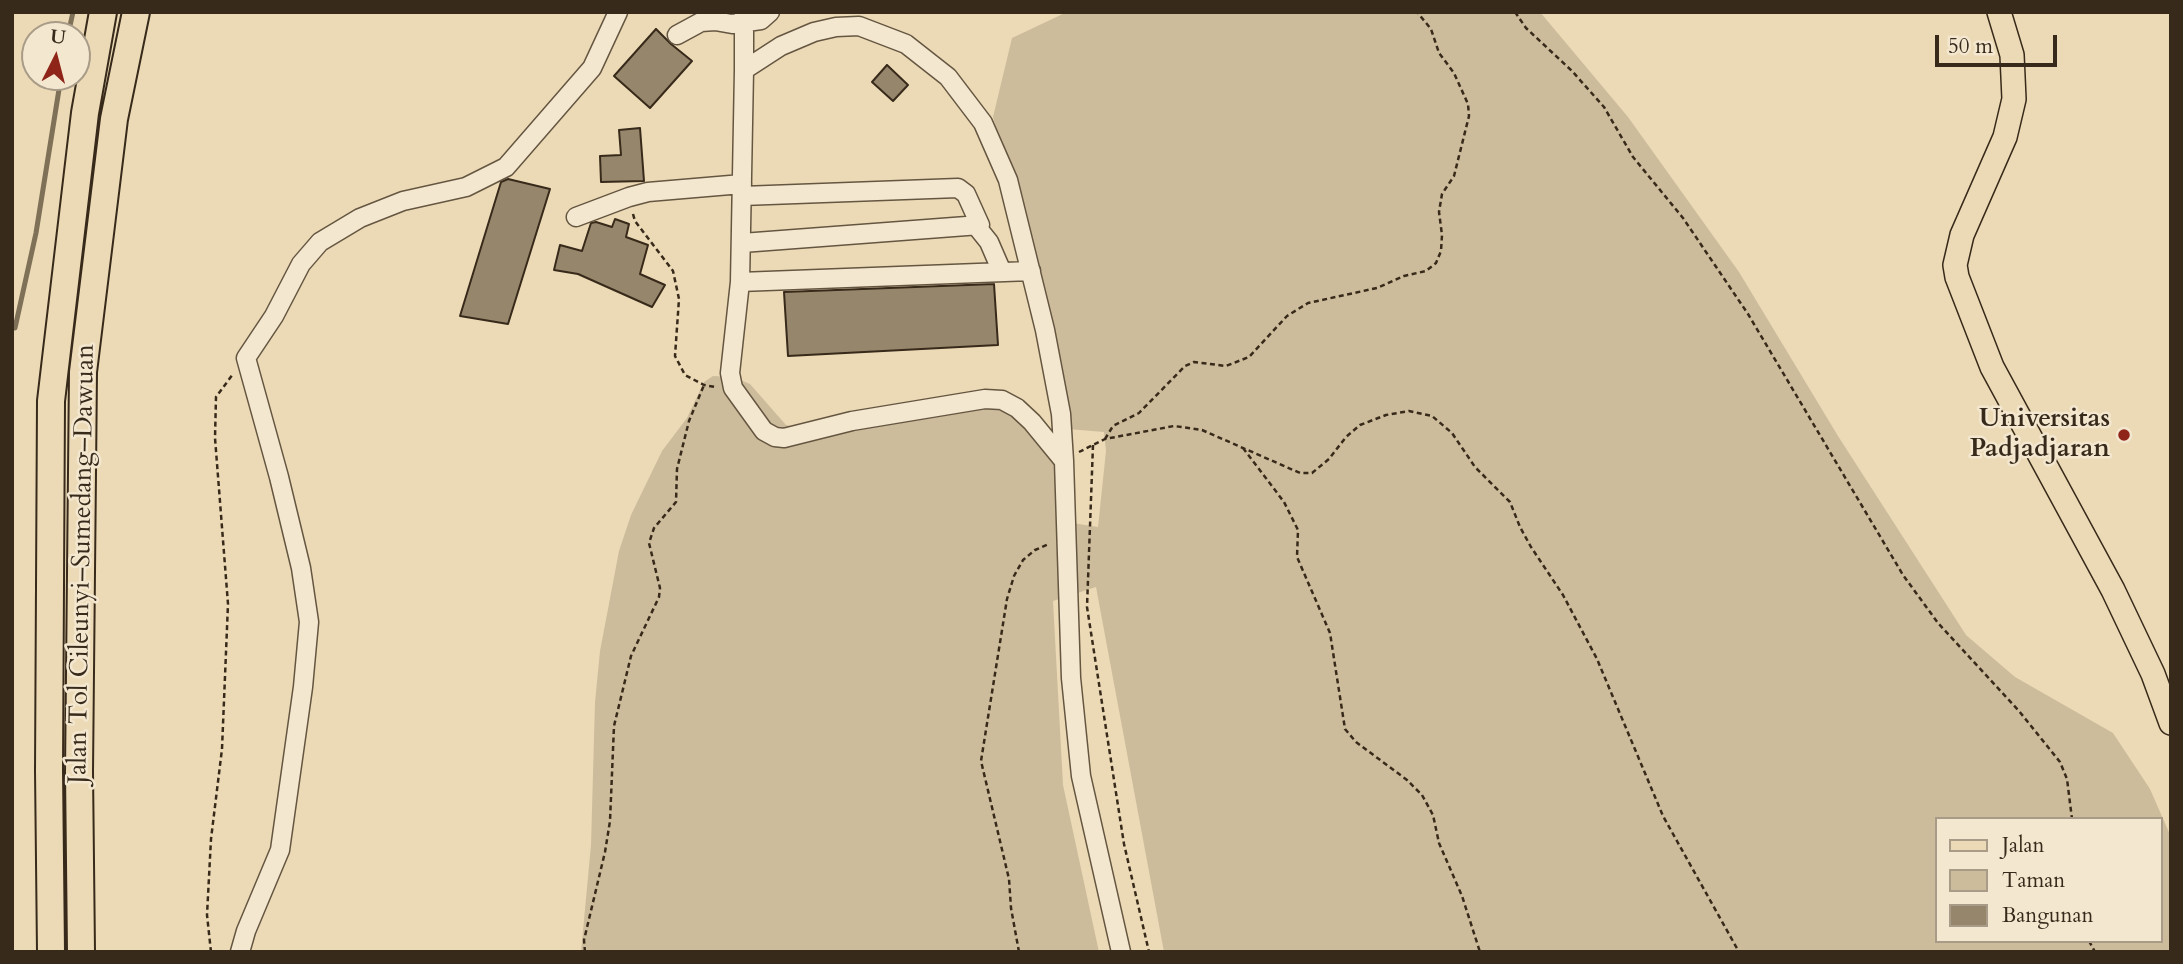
<!DOCTYPE html>
<html>
<head>
<meta charset="utf-8">
<style>
  body { margin:0 }
  #map { position:relative; width:2183px; height:964px; overflow:hidden; background:#ecdab6; font-family:Cardo,serif }
  canvas { display:block }
  .frame { position:absolute; inset:0; border:14px solid #382a1a; pointer-events:none }
  .legend { position:absolute; left:1935px; top:817px; width:228px; height:126px; box-sizing:border-box; background:#f3e7d0; border:2px solid #a89b87; margin:0; padding:9px 12px; list-style:none; font-size:21px; color:#382a1a }
  .legend li { display:flex; align-items:center; gap:14px; height:35px }
  .legend b { width:35px; border:2px solid #a89b87 }
  .north { position:absolute; left:21px; top:21px; width:70px; height:70px; box-sizing:border-box; background:#f3e7d0; border:2px solid #a89b87; border-radius:50%; rotate:6deg; font-size:19px; font-weight:700; line-height:28px; text-align:center; color:#382a1a }
  .north::after { content:''; display:block; margin:auto; width:24px; height:32px; background:#8f2418; clip-path:polygon(50% 0,100% 100%,50% 72%,0 100%) }
  .scale { position:absolute; left:1935px; top:35px; width:122px; height:32px; box-sizing:border-box; border:4px solid #382a1a; border-top:0; padding-left:9px; font-size:21px; line-height:24px; white-space:nowrap; color:#382a1a; -webkit-text-stroke:5px #f3e7d0; paint-order:stroke }
</style>
</head>
<body>
<div id="map">
<canvas width="2183" height="964"></canvas>
<div class="frame"></div>
<ul class="legend">
<li><b style="height:9px;background:#ecdab6"></b>Jalan</li>
<li><b style="height:19px;background:#cdbc9b"></b>Taman</li>
<li><b style="height:19px;background:#96866b"></b>Bangunan</li>
</ul>
<div class="north">U</div>
<div class="scale">50 m</div>
</div>
<script>
const ctx = document.querySelector('canvas').getContext('2d');
ctx.lineJoin = 'round';
function fill(path, color) {
  ctx.fillStyle = color;
  ctx.fill(path, 'evenodd');
}
function poly(rows) {
  const path = new Path2D();
  for (const r of rows) {
    path.moveTo(r[0], r[1]);
    for (let i = 2; i < r.length; i += 2) path.lineTo(r[i], r[i + 1]);
  }
  return path;
}
function trace(path, color, width, dash) {
  ctx.strokeStyle = color;
  ctx.lineWidth = width;
  ctx.lineCap = dash ? 'butt' : 'round';
  ctx.setLineDash(dash || []);
  ctx.stroke(path);
}
function drawText(font, color, halo, rows, align = 'center') {
  ctx.font = font + ' Cardo,serif';
  ctx.lineWidth = 5;
  ctx.setLineDash([]);
  ctx.textBaseline = 'middle';
  ctx.strokeStyle = halo;
  ctx.fillStyle = color;
  for (const [text, x, y, turn = 0] of rows) {
    ctx.save();
    ctx.translate(x, y);
    ctx.rotate((+turn || 0) * Math.PI / 180);
    ctx.textAlign = isNaN(turn) ? turn : align;
    if (halo) ctx.strokeText(text, 0, 0);
    ctx.fillText(text, 0, 0);
    ctx.restore();
  }
}
const green = poly([
  [1067,12,1540,12,1628,117,1739,272,1838,436,1966,635,2015,677,2113,733,2150,789,2171,837,2171,952,1164,952,1096,587,1053,601,1063,785,1099,952,581,952,591,845,595,702,600,651,619,551,631,515,662,451,687,418,704,382,713,376,733,377,750,384,786,425,800,428,1011,395,1030,408,1065,449,1066,522,1098,527,1106,451,1104,432,1068,429,1045,291,993,117,1012,38],
  [1936,819,2160,819,2160,941,1936,941]
]);
const stream = poly([
  [68,35,73,12],
  [12,328,15,328,36,233,61,77]
]);
const building = poly([
  [656,29,671,44,692,61,650,108,614,76,656,29],
  [887,65,908,85,893,101,872,82,887,65],
  [640,128,644,181,601,182,600,156,621,155,619,130,640,128],
  [508,179,550,189,508,324,460,316,501,182,508,179],
  [615,219,629,224,626,237,648,245,640,274,665,285,652,307,578,274,554,270,560,245,582,251,591,223,596,222,612,227,615,219],
  [994,284,998,345,788,356,784,292,994,284]
]);
const path = poly([
  [1515,12,1526,28,1572,71,1604,107,1633,157,1683,218,1748,314,1903,575,1938,623,2019,711,2060,762,2067,779,2072,819],
  [633,214,635,221,673,271,679,299,675,356,685,375,704,385,715,387],
  [1105,439,1113,426,1139,413,1185,366,1194,362,1226,366,1249,357,1287,316,1308,303,1377,288,1404,276,1426,271,1436,263,1441,251,1442,235,1439,212,1442,194,1454,176,1469,116,1468,104,1454,73,1439,53,1431,29,1417,12],
  [1093,445,1087,607,1124,844,1149,952],
  [1243,448,1284,502,1298,530,1297,557,1330,633,1345,729,1356,742,1407,780,1422,795,1433,815,1439,843,1462,896,1480,952],
  [1079,452,1105,439,1174,426,1202,430,1300,473,1312,473,1329,459,1346,437,1360,425,1386,415,1409,411,1432,416,1452,433,1475,467,1510,502,1520,527,1531,547,1563,595,1597,659,1663,816,1739,952],
  [2089,941,2095,952],
  [211,952,207,915,211,839,222,749,228,604,215,438,216,397,233,374],
  [585,952,584,940,605,852,610,821,614,726,631,656,659,597,660,588,649,543,654,528,676,502,677,469,689,421,704,385],
  [1019,952,1011,908,1009,879,981,761,1007,599,1014,576,1023,560,1035,550,1049,544]
]);
const minor = poly([
  [677,35,701,22,715,21,732,24,761,20,770,12],
  [744,70,744,12],
  [576,217,629,197,648,192,742,184],
  [977,227,989,242,1002,272],
  [742,243,980,225,966,194,958,188,742,196],
  [740,282,1031,271],
  [1064,461,1032,422,1017,408,1002,400,985,399,852,421,784,438,775,437,764,431,733,388,730,373,740,282,744,70,781,46,814,32,836,27,859,26,906,44,948,77,983,123,1008,180,1045,330,1061,414,1064,461,1071,678,1081,776,1121,952],
  [240,952,246,931,280,850,303,687,309,622,301,568,279,477,246,358,274,316,301,264,320,242,360,218,403,201,466,187,506,167,592,68,618,12]
]);
const major = poly([
  [1999,12,2012,55,2014,99,2005,137,1962,235,1955,265,1957,277,1992,367,2113,590,2153,674,2171,723]
]);
const highway = poly([
  [51,952,49,770,51,401,85,113,103,12],
  [81,952,79,772,83,372,114,119,136,12]
]);
const markers = [
  [2124,435,7,"#8f2418"]
];
const poiNames = [
  ["Universitas",2110,420],
  ["Padjadjaran",2110,450]
];
const streetNames = [
  ["Jalan Tol Cileunyi–Sumedang–Dawuan",83,564,-89]
];
fill(green, '#cdbc9b');
trace(stream, '#7f7058', 5);
fill(building, '#96866b');
trace(building, '#382a1a', 2);
trace(minor, '#655641', 21);
trace(major, '#382a1a', 26);
trace(highway, '#382a1a', 30);
trace(path, '#382a1a', 2.5, [5, 3.5]);
trace(minor, '#f3e7d0', 18);
trace(major, '#ecdab6', 23);
trace(highway, '#ecdab6', 26);
for (const [x, y, r, color] of markers) {
  const dot = new Path2D();
  dot.arc(x, y, r, 0, 2 * Math.PI);
  ctx.fillStyle = color;
  ctx.fill(dot);
  trace(dot, '#f3e7d0', 2.5);
}
drawText('bold 26px', '#382a1a', '#f3e7d0', poiNames, 'right');
drawText('26px', '#382a1a', '#f3e7d0', streetNames);
</script>
</body>
</html>
